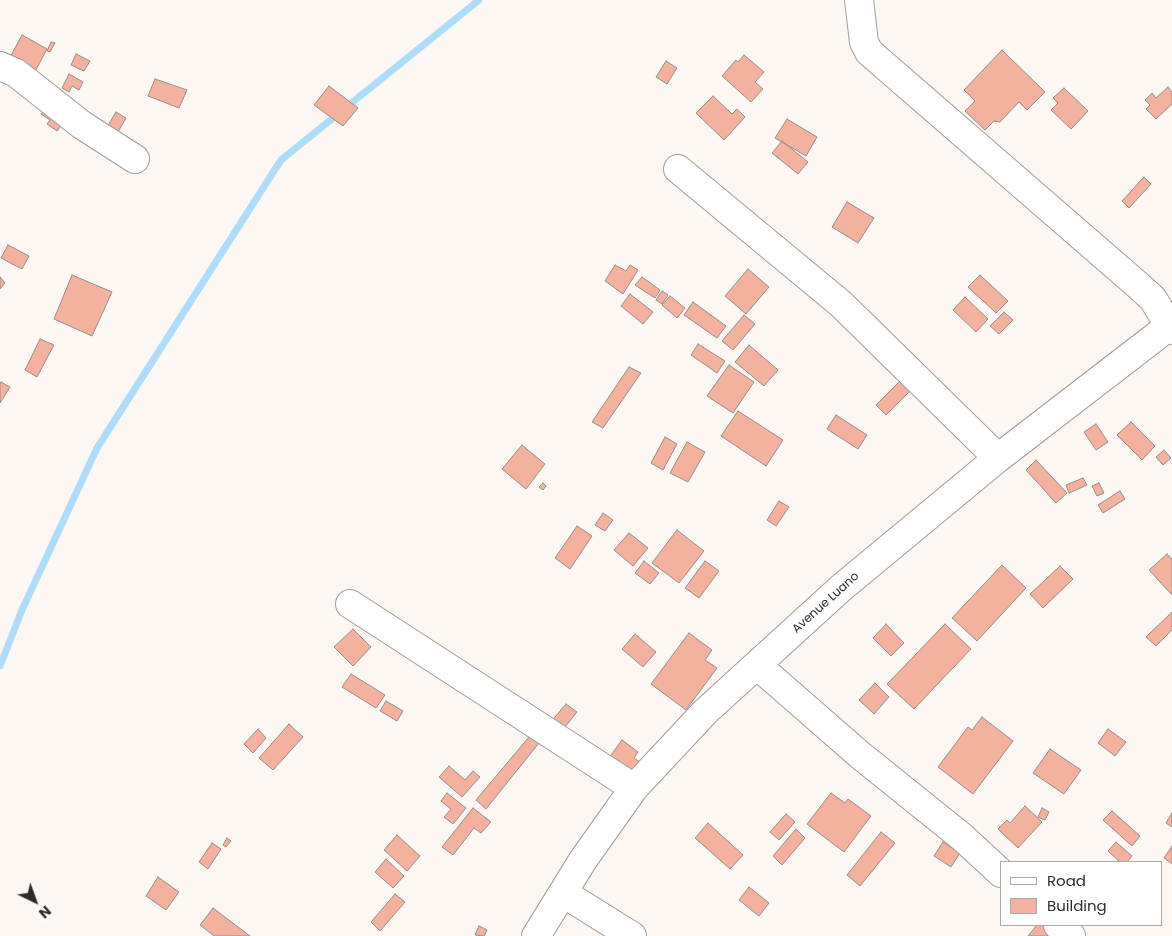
<!DOCTYPE html>
<html>
<head>
<meta charset="utf-8">
<style>
  body { margin:0 }
  #map { position:relative; width:1172px; height:936px; overflow:hidden; background:#fcf7f3; font-family:Poppins,sans-serif }
  canvas { display:block }
  .legend { position:absolute; left:1000px; top:861px; width:162px; height:65px; box-sizing:border-box; background:#fff; border:1px solid #ababaa; margin:0; padding:6px 9px; list-style:none; font-size:15px; color:#2e2c2b }
  .legend li { display:flex; align-items:center; gap:10px; height:25px }
  .legend b { width:25px; border:1px solid #ababaa }
  .north { position:absolute; left:10px; top:876px; width:50px; height:50px; -webkit-text-stroke:4px #fff; paint-order:stroke; rotate:138deg; font-size:14px; font-weight:700; line-height:20px; text-align:center; color:#2e2c2b }
  .north::after { content:''; display:block; margin:auto; width:18px; height:22px; background:#2e2c2b; clip-path:polygon(50% 0,100% 100%,50% 72%,0 100%) }
</style>
</head>
<body>
<div id="map">
<canvas width="1172" height="936"></canvas>
<ul class="legend">
<li><b style="height:6px;background:#fff"></b>Road</li>
<li><b style="height:14px;background:#f4b19d"></b>Building</li>
</ul>
<div class="north">N</div>
</div>
<script>
const ctx = document.querySelector('canvas').getContext('2d');
ctx.lineJoin = 'round';
function poly(rows) {
  const path = new Path2D();
  for (const r of rows) {
    path.moveTo(r[0], r[1]);
    for (let i = 2; i < r.length; i += 2) path.lineTo(r[i], r[i + 1]);
  }
  return path;
}
function trace(path, color, width, dash) {
  ctx.strokeStyle = color;
  ctx.lineWidth = width;
  ctx.lineCap = dash ? 'butt' : 'round';
  ctx.setLineDash(dash || []);
  ctx.stroke(path);
}
function fill(path, color) {
  ctx.fillStyle = color;
  ctx.fill(path, 'evenodd');
}
function drawText(font, color, halo, rows, align = 'center') {
  ctx.font = font + ' Poppins,sans-serif';
  ctx.lineWidth = 5;
  ctx.setLineDash([]);
  ctx.textBaseline = 'middle';
  ctx.strokeStyle = halo;
  ctx.fillStyle = color;
  for (const [text, x, y, turn = 0] of rows) {
    ctx.save();
    ctx.translate(x, y);
    ctx.rotate((+turn || 0) * Math.PI / 180);
    ctx.textAlign = isNaN(turn) ? turn : align;
    if (halo) ctx.strokeText(text, 0, 0);
    ctx.fillText(text, 0, 0);
    ctx.restore();
  }
}
const stream = poly([
  [0,666,22,610,97,448,281,160,479,0]
]);
const building = poly([
  [22,35,47,49,32,77,7,63,22,35],
  [51,42,55,43,50,52,47,51,51,42],
  [1002,50,1045,92,1027,110,1019,102,1000,122,994,121,985,130,965,111,975,101,964,90,1002,50],
  [76,54,90,61,84,71,71,65,76,54],
  [744,55,764,72,755,82,763,89,751,102,722,76,736,60,738,62,744,55],
  [666,61,677,68,667,84,656,77,666,61],
  [69,74,83,82,79,90,72,86,69,92,62,88,69,74],
  [155,79,187,90,179,108,148,96,155,79],
  [329,86,358,108,343,126,314,105,329,86],
  [1168,87,1172,92,1172,104,1156,119,1146,109,1150,105,1145,100,1152,93,1156,98,1168,87],
  [1064,88,1088,111,1071,129,1051,110,1058,103,1053,98,1064,88],
  [713,96,732,114,737,109,745,117,724,140,696,113,713,96],
  [48,106,66,119,57,131,47,124,50,120,41,114,48,106],
  [116,112,126,118,114,139,104,132,116,112],
  [787,119,817,137,806,156,775,138,787,119],
  [782,141,808,162,798,174,772,153,782,141],
  [1144,177,1151,184,1129,208,1122,201,1144,177],
  [847,202,874,218,858,243,832,227,847,202],
  [8,245,29,256,22,269,1,258,8,245],
  [615,265,626,271,630,265,638,270,623,294,605,281,615,265],
  [748,269,769,287,746,314,725,296,748,269],
  [72,275,112,292,92,336,54,319,72,275],
  [980,275,1008,301,996,313,968,287,980,275],
  [0,277,5,283,0,289,0,277],
  [642,277,660,290,655,298,635,285,642,277],
  [662,291,668,295,662,304,656,300,662,291],
  [630,294,653,312,643,324,621,306,630,294],
  [670,296,685,308,677,318,662,305,670,296],
  [965,297,988,319,976,332,953,310,965,297],
  [693,302,726,326,717,338,684,315,693,302],
  [1004,312,1013,320,999,334,990,326,1004,312],
  [744,315,755,324,733,350,722,341,744,315],
  [40,339,54,345,37,377,25,370,40,339],
  [698,344,725,361,717,373,691,355,698,344],
  [749,345,778,370,764,386,735,362,749,345],
  [729,365,754,382,733,413,707,396,729,365],
  [629,367,641,373,603,428,592,422,629,367],
  [902,379,912,389,886,415,876,405,902,379],
  [1,382,10,387,0,403,0,384,1,382],
  [738,411,783,440,766,466,721,436,738,411],
  [836,415,867,435,858,449,827,429,836,415],
  [1131,422,1155,446,1142,460,1117,435,1131,422],
  [1096,424,1108,442,1096,450,1084,432,1096,424],
  [665,437,677,444,663,470,651,463,665,437],
  [687,442,705,452,688,482,670,473,687,442],
  [522,445,545,464,526,489,502,469,522,445],
  [1164,450,1171,458,1163,465,1156,457,1164,450],
  [1036,460,1067,493,1056,503,1026,470,1036,460],
  [1083,478,1087,485,1069,493,1066,485,1083,478],
  [543,483,546,486,543,490,539,487,543,483],
  [1099,483,1104,493,1097,496,1092,486,1099,483],
  [1120,491,1125,499,1103,513,1098,505,1120,491],
  [779,501,789,507,776,526,767,520,779,501],
  [603,513,613,520,605,531,595,525,603,513],
  [577,526,592,536,570,569,555,558,577,526],
  [677,530,704,551,679,583,652,563,677,530],
  [629,533,648,548,633,566,614,550,629,533],
  [1167,554,1172,559,1172,595,1149,570,1167,554],
  [644,561,659,573,650,584,635,573,644,561],
  [705,561,719,571,699,598,685,588,705,561],
  [1002,565,1026,588,977,641,952,618,1002,565],
  [1060,566,1073,579,1043,608,1030,594,1060,566],
  [1172,612,1172,630,1156,646,1146,637,1172,612],
  [886,624,904,643,891,656,873,638,886,624],
  [945,624,971,649,914,709,887,684,945,624],
  [353,629,371,647,353,666,334,647,353,629],
  [689,633,712,650,705,660,717,668,686,710,651,684,689,633],
  [635,634,656,652,643,667,622,649,635,634],
  [351,674,385,695,376,708,342,687,351,674],
  [875,683,889,697,874,714,859,700,875,683],
  [386,701,403,711,397,721,380,711,386,701],
  [566,704,577,712,560,733,549,724,566,704],
  [982,717,1013,741,973,794,938,767,968,727,972,730,982,717],
  [289,724,303,737,273,770,259,758,289,724],
  [258,729,266,738,253,753,244,744,258,729],
  [1108,729,1126,742,1115,756,1098,743,1108,729],
  [534,731,543,738,486,809,476,800,534,731],
  [622,740,638,752,634,758,641,763,626,783,603,766,622,740],
  [1050,749,1081,770,1064,794,1033,773,1050,749],
  [449,766,465,780,473,771,480,777,462,797,439,777,449,766],
  [447,793,466,808,453,824,444,817,451,809,441,801,447,793],
  [831,793,845,803,848,799,871,816,844,852,807,824,831,793],
  [1025,806,1042,822,1018,848,998,829,1007,820,1010,823,1025,806],
  [473,808,491,822,481,833,474,828,453,855,442,847,473,808],
  [1042,808,1049,812,1045,820,1038,817,1042,808],
  [1112,811,1140,836,1132,846,1103,820,1112,811],
  [1172,813,1172,827,1166,823,1172,813],
  [786,814,795,822,779,840,770,832,786,814],
  [708,823,743,855,730,869,695,838,708,823],
  [796,829,805,838,782,865,773,856,796,829],
  [881,832,895,843,860,886,847,875,881,832],
  [397,835,420,856,407,871,384,850,397,835],
  [227,838,231,841,226,847,223,845,227,838],
  [943,842,960,853,951,867,934,856,943,842],
  [1116,842,1132,856,1127,862,1120,862,1108,851,1116,842],
  [212,843,221,849,208,869,199,862,212,843],
  [1172,846,1172,864,1164,858,1172,846],
  [386,859,404,876,393,888,375,872,386,859],
  [158,877,179,892,166,910,146,896,158,877],
  [749,887,769,903,759,916,739,900,749,887],
  [395,894,405,902,380,931,371,922,395,894],
  [213,908,250,936,214,936,200,925,213,908],
  [1037,925,1045,925,1052,931,1048,936,1028,936,1037,925],
  [479,926,487,930,484,936,475,935,479,926]
]);
const minor = poly([
  [859,0,864,42,869,52,1140,287,1153,299,1172,330],
  [0,66,16,73,82,125,135,159],
  [678,169,841,304,998,458],
  [350,604,634,788],
  [758,666,860,755,962,837,1001,873],
  [563,893,632,936],
  [1058,925,1071,936],
  [536,936,583,860,634,788,705,712,841,588,998,458,1172,324]
]);
const streetNames = [
  ["Avenue Luano",826,603,-42]
];
trace(stream, '#afdcfa', 7);
fill(building, '#f4b19d');
trace(building, '#958f8d', 1);
trace(minor, '#a29d9a', 30);
trace(minor, '#fff', 28);
drawText('12px', '#2e2c2b', '#fff', streetNames);
</script>
</body>
</html>
